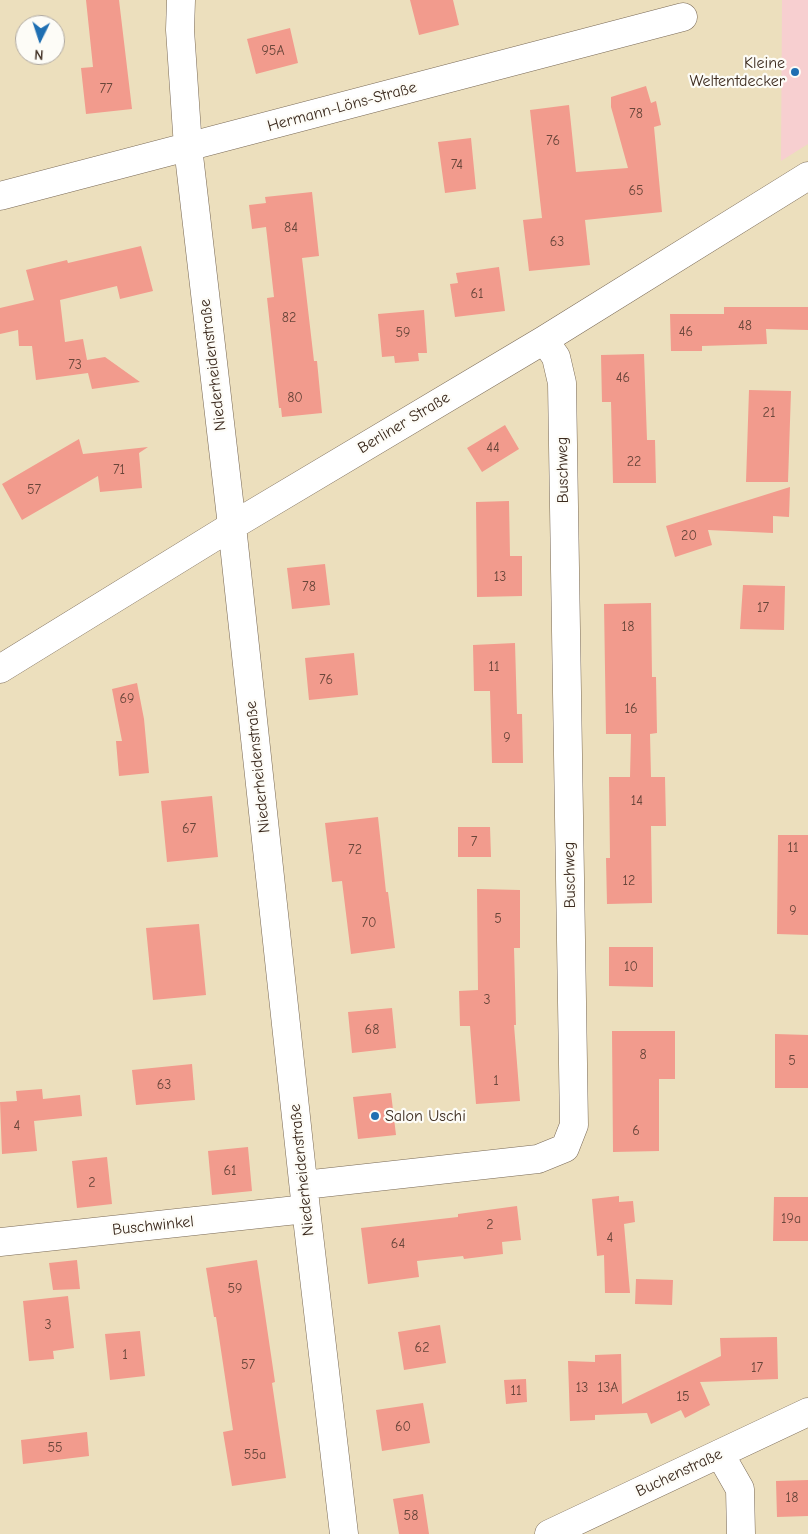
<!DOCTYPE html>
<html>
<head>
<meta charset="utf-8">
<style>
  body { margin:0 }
  #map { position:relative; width:808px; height:1534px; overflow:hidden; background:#ecdfbd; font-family:"Comic Neue",sans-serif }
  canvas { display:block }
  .north { position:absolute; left:15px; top:15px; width:50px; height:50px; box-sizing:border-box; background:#fdfcf7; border:1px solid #afa8a0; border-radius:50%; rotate:184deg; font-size:14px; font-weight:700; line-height:20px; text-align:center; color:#3b2a1e }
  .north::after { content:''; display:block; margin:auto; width:18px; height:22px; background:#1f6fb2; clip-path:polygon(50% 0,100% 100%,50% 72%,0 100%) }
</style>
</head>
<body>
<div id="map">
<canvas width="808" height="1534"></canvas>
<div class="north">N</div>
</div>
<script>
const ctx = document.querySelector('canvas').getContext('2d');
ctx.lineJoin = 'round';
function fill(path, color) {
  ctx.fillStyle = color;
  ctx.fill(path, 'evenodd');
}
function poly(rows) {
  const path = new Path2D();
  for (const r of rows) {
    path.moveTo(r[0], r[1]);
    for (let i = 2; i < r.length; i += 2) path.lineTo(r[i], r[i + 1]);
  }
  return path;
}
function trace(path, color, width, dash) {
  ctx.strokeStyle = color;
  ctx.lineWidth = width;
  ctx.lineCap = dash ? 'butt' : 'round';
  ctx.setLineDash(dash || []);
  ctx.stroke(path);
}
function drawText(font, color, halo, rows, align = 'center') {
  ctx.font = font + ' "Comic Neue",sans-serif';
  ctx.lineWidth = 4.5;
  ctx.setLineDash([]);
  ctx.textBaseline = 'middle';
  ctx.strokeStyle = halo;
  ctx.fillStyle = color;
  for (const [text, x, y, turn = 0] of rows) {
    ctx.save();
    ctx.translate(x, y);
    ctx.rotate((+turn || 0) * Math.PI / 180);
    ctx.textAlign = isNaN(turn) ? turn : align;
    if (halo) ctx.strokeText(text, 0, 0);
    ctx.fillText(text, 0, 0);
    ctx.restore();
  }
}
const built = poly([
  [782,0,808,0,808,144,781,161]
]);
const building = poly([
  [86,0,119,0,132,109,86,114,81,68,93,67],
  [410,0,453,0,459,25,419,35],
  [290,28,298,63,256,74,247,39],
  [646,86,651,103,656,101,661,125,654,127,662,212,585,220,590,265,529,271,523,220,542,218,530,110,569,105,576,172,628,168,611,107,611,97],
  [471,138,476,189,445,193,438,142],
  [312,192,319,256,302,258,314,361,317,361,322,413,282,417,281,408,279,408,267,298,274,297,266,227,252,229,249,205,266,203,265,197],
  [141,246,153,291,120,299,117,286,60,300,65,342,83,339,87,360,105,357,140,382,92,389,88,373,36,380,32,346,19,346,18,330,0,334,0,308,34,300,26,270,67,260,68,263],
  [499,267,505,311,455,317,450,284,458,283,456,273],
  [724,307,808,307,808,330,766,329,767,344,702,346,702,351,671,351,670,314,724,314],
  [424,310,427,353,418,353,419,361,395,363,394,356,382,357,378,314],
  [644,354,647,440,655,440,656,483,613,483,611,402,602,402,601,355],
  [749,390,791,391,788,482,746,482],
  [505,425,519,449,482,472,467,448],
  [79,439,83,454,148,447,139,453,142,488,100,492,98,476,22,520,2,484],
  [790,487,789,517,773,516,773,533,708,530,712,545,675,557,666,526],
  [509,501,510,556,522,556,522,596,477,597,476,502],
  [325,564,330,605,292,609,287,568],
  [743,585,785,586,784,630,740,629],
  [651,603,652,677,656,677,657,733,650,734,651,777,665,777,666,826,651,826,652,903,607,904,606,858,610,858,609,777,630,777,631,734,606,734,604,604],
  [515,643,517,714,522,714,523,763,492,763,490,691,474,691,473,645],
  [354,653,358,695,309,700,305,658],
  [137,683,144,719,149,773,119,776,116,741,122,741,112,689],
  [212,796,218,857,167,862,161,801],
  [378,817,386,892,388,892,395,948,351,954,342,881,332,882,325,823],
  [458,827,490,827,491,857,458,857],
  [778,835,808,835,808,935,777,934],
  [477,889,520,890,520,948,514,948,516,1025,514,1025,520,1101,476,1104,470,1026,460,1026,459,991,478,990],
  [199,924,206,995,153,1000,146,928],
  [609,947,653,947,653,987,609,986],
  [392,1008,396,1048,352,1053,348,1012],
  [612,1031,675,1031,675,1079,659,1079,659,1151,613,1152],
  [775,1034,808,1035,808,1088,775,1088],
  [192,1064,195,1100,136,1105,132,1070],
  [42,1089,43,1099,80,1095,82,1116,34,1121,37,1151,2,1154,0,1102,17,1101,16,1091],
  [391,1093,396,1135,358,1139,353,1097],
  [248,1147,252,1191,212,1195,208,1151],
  [107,1157,112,1204,77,1208,72,1161],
  [619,1196,619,1202,633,1201,635,1222,624,1224,630,1293,605,1293,604,1255,597,1256,592,1199],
  [774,1197,808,1197,808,1241,773,1241],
  [517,1206,521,1240,502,1242,503,1254,464,1259,463,1256,417,1261,419,1277,368,1284,361,1228,458,1217,458,1214],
  [77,1260,80,1289,53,1290,49,1263],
  [257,1260,275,1382,272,1383,286,1478,232,1486,223,1432,233,1430,216,1317,214,1317,206,1268],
  [636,1279,673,1280,672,1305,635,1304],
  [68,1296,74,1348,53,1351,54,1359,29,1361,23,1301],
  [440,1325,446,1363,404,1370,398,1332],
  [140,1331,145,1376,110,1380,105,1334],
  [777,1337,778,1379,700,1382,710,1405,685,1418,681,1410,651,1424,647,1413,595,1415,595,1420,570,1421,568,1361,595,1362,595,1355,621,1354,622,1404,721,1356,720,1338],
  [526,1379,527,1402,506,1404,504,1380],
  [423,1403,430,1443,382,1451,376,1410],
  [87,1432,89,1456,23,1464,21,1440],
  [808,1480,808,1516,777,1517,776,1481],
  [423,1494,429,1534,399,1534,393,1499]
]);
const minor = poly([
  [181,0,180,30,188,147,232,526,306,1209,344,1534],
  [0,196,683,17],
  [0,669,232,526,544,340,808,176],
  [304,1185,538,1159,565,1148,574,1125,562,383,556,357,544,340],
  [0,1242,306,1209],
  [720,1454,740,1489,741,1534],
  [549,1534,808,1412]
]);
const markers = [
  [795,72,5,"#1f6fb2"],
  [375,1116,5,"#1f6fb2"]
];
const numberNames = [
  ["95A",273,51],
  ["77",106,89],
  ["78",636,114],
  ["76",553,141],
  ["74",457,165],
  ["65",636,191],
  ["84",291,228],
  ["63",557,242],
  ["61",477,294],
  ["82",289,318],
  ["48",745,326],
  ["46",686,332],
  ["59",403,333],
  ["73",75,365],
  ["46",623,378],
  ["80",295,398],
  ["21",769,413],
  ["44",493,448],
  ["22",634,462],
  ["71",119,470],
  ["57",34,490],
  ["20",689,536],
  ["13",500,577],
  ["78",309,587],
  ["17",763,608],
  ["18",628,627],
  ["11",494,667],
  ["76",326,680],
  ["69",127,699],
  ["16",631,709],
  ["9",507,738],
  ["14",637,801],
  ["67",189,829],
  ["7",474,842],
  ["11",793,848],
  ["72",355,850],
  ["12",629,881],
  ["9",793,911],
  ["5",498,919],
  ["70",369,923],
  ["10",631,967],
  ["3",487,1000],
  ["68",372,1030],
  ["8",643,1055],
  ["5",792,1061],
  ["1",496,1081],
  ["63",164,1085],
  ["4",17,1126],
  ["6",636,1131],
  ["61",230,1171],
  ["2",92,1183],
  ["19a",791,1219],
  ["2",490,1225],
  ["4",610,1238],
  ["64",398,1244],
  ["59",235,1289],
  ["3",48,1325],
  ["62",422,1348],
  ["1",125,1355],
  ["57",248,1365],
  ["17",757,1368],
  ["13",582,1388],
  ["13A",608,1388],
  ["11",516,1391],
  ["15",683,1397],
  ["60",403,1427],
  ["55",55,1448],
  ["55a",255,1455],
  ["18",792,1498],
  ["58",411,1516]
];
const poiNames = [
  ["Kleine",785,63],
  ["Weltentdecker",785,81],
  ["Salon Uschi",385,1116,"left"]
];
const streetNames = [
  ["Hermann-Löns-Straße",342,107,-15],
  ["Niederheidenstraße",213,365,-97],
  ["Berliner Straße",404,423,-31],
  ["Buschweg",563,470,-91],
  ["Niederheidenstraße",258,767,-96],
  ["Buschweg",570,875,-91],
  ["Niederheidenstraße",302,1170,-96],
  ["Buschwinkel",153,1226,-6],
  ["Buchenstraße",679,1473,-25]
];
fill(built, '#f7cfd0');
fill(building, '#f29b8d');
trace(minor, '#796956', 29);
trace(minor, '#fff', 28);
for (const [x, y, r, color] of markers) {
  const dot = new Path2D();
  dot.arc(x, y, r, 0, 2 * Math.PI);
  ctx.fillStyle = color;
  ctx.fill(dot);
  trace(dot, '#fdfcf7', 2);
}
drawText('14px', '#69463a', null, numberNames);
drawText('16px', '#3b2a1e', '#fdfcf7', poiNames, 'right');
drawText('16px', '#3b2a1e', '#fdfcf7', streetNames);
</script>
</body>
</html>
